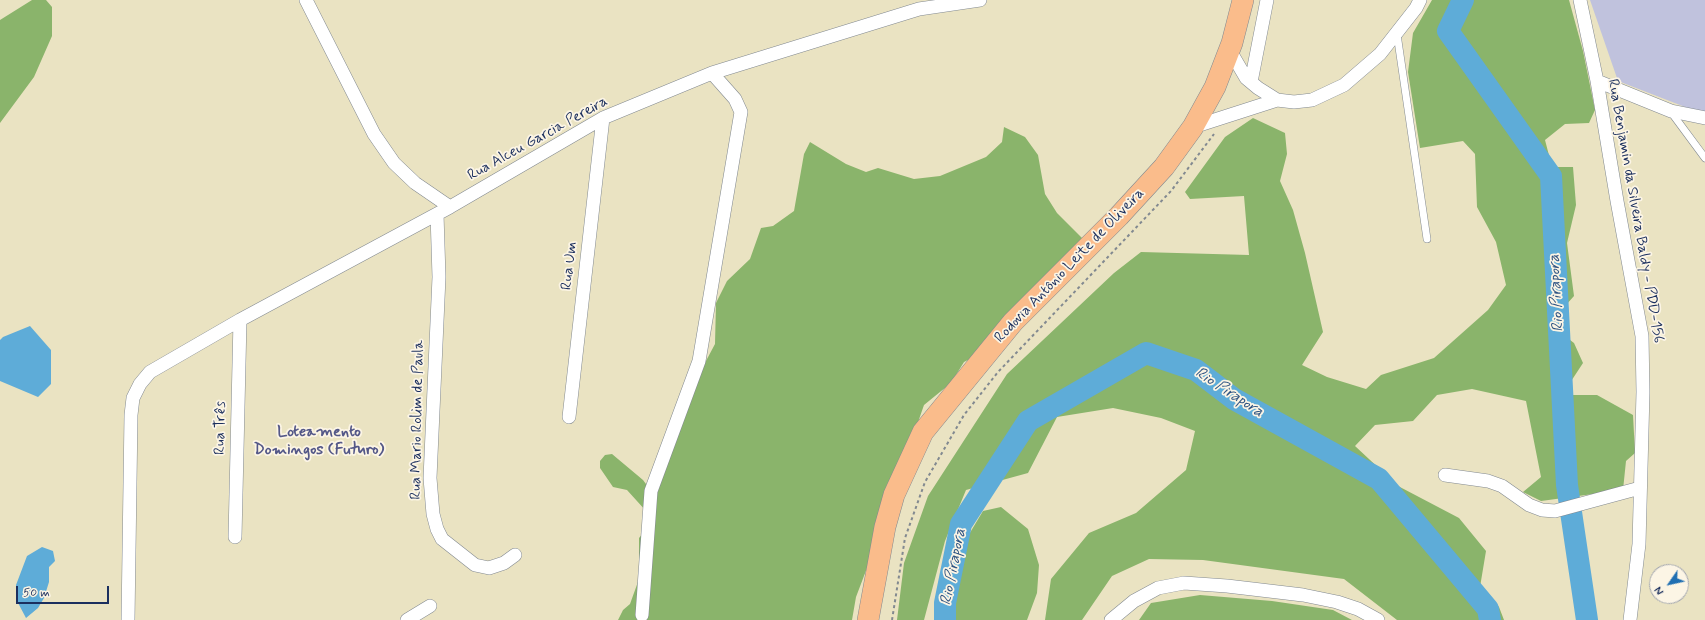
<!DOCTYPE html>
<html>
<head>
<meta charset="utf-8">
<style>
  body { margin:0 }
  #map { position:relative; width:1705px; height:620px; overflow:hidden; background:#eae3c2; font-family:Mynerve,sans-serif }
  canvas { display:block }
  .north { position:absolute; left:1649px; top:564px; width:40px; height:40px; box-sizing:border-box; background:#fcf5e5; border:1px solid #a2a6af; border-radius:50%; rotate:236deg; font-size:11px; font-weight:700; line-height:16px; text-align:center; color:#1b2f5e }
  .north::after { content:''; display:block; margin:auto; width:14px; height:18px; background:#1f6fb2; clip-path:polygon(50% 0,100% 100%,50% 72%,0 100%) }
  .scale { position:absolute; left:16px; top:586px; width:93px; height:18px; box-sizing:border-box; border:2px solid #1b2f5e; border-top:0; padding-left:5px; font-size:12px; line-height:14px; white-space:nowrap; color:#1b2f5e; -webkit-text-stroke:3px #fcf5e5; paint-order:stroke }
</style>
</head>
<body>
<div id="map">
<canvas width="1705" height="620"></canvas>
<div class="north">N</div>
<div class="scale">50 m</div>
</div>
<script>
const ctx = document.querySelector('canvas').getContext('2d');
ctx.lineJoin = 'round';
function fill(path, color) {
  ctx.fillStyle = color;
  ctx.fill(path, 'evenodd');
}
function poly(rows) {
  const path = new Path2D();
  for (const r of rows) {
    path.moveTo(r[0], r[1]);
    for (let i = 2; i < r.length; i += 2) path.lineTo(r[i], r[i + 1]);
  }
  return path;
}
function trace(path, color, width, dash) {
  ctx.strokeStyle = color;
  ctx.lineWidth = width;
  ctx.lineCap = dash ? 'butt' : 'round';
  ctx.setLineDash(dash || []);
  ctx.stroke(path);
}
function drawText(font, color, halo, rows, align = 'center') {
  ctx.font = font + ' Mynerve,sans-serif';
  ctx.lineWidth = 3.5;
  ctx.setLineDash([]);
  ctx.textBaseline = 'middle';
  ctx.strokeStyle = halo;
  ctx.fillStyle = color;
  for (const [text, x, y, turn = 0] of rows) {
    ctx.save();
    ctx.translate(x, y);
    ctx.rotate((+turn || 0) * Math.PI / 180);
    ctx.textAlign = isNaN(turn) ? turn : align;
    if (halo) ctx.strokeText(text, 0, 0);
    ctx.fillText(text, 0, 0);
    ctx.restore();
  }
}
const industrial = poly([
  [1590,0,1705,0,1705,112,1698,112,1618,81]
]);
const forest = poly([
  [32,0,46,0,52,7,52,36,34,77,0,123,0,20],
  [1432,0,1569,0,1583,51,1595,110,1589,123,1565,124,1545,140,1552,167,1573,167,1576,205,1567,243,1574,296,1549,324,1574,343,1583,363,1562,395,1597,395,1633,415,1635,453,1626,461,1623,490,1541,501,1523,492,1541,477,1526,401,1472,389,1437,395,1413,421,1375,425,1355,446,1398,486,1459,518,1486,551,1480,587,1499,607,1504,620,1397,620,1344,579,1203,560,1149,559,1112,576,1082,620,1045,620,1051,579,1089,533,1136,513,1186,470,1195,431,1161,418,1113,408,1057,417,1028,473,966,490,945,541,924,620,897,620,904,563,928,496,1007,374,1114,273,1141,252,1249,255,1244,196,1190,199,1185,192,1225,137,1253,118,1285,133,1287,154,1280,181,1293,210,1305,253,1323,332,1302,365,1327,377,1366,389,1381,375,1434,358,1488,310,1506,285,1496,242,1477,207,1475,154,1463,141,1420,148,1408,72,1413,33],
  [1004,127,1025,137,1038,155,1045,194,1057,213,1083,239,987,350,964,362,951,383,924,405,867,568,856,597,852,620,618,620,623,610,630,604,639,579,639,538,652,523,646,511,627,490,613,487,600,468,600,461,605,455,612,454,643,480,652,492,690,391,715,344,716,303,727,281,750,259,761,228,773,226,794,211,804,154,810,142,846,164,866,172,878,168,914,179,940,176,986,157,1002,142],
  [1001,507,1028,529,1039,565,1037,593,1027,620,952,620,965,541,983,511],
  [1200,595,1272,601,1333,610,1352,620,1139,620,1151,603]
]);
const water = poly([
  [30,326,51,350,51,384,38,397,0,381,0,340,3,337],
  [42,547,53,551,55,561,49,567,49,582,44,598,38,608,26,618,17,601,16,585,27,556]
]);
const river = poly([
  [1463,0,1448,31,1551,176,1567,485,1587,620],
  [945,620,945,603,961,524,1028,421,1146,353,1196,370,1234,399,1379,479,1488,609,1490,620]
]);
const path = poly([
  [892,620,905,538,925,482,964,415,998,372,1171,191,1214,134]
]);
const service = poly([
  [1397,34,1427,239],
  [1671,112,1705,158]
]);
const minor = poly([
  [306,0,374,134,394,163,415,183,450,207,603,118,712,73,919,9,980,0],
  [1580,0,1597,81,1617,201,1642,336,1643,392,1639,544,1630,620],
  [1229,49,1246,78,1258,88,1277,100],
  [1597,81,1671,111,1705,118],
  [1251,82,1267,0],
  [1193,127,1277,100,1294,102,1312,100,1344,85,1380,54,1416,8,1420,0],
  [437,214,439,277,430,478,433,514,437,529,442,539,475,565,489,568,504,563,515,555],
  [569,417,603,118],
  [1445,475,1488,481,1502,486,1529,505,1542,510,1555,511,1640,488],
  [235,537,240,320],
  [642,615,651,491,699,361,741,112,735,99,712,73],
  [128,620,131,415,133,398,140,384,150,372,240,320,450,207],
  [407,620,430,606],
  [1111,620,1134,601,1158,588,1184,583,1227,586,1303,595,1337,602,1358,609,1378,620]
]);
const primary = poly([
  [868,620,885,527,894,495,923,432,1013,322,1119,216,1164,167,1193,127,1215,87,1232,43,1243,0]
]);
const streetNames = [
  ["Rua Alceu Garcia Pereira",538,139,-29],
  ["Rua Benjamin da Silveira Baldy - PDD-156",1635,211,80],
  ["Rua Um",570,266,-83],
  ["Rodovia Antônio Leite de Oliveira",1070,266,-46],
  ["Rua Mario Rolim de Paula",418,420,-89],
  ["Rua Três",221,428,-89]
];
const waterNames = [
  ["Rio Pirapora",1557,293,-93],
  ["Rio Pirapora",1229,393,33],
  ["Rio Pirapora",954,567,-79]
];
const neighbourhoodNames = [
  ["Loteamento",319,433],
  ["Domingos (Futuro)",319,451]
];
fill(industrial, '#c0c2dd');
fill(forest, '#8ab46b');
fill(water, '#5eacd8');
trace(river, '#5eacd8', 22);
trace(service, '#828990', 8);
trace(minor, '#828990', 14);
trace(primary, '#828990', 22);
trace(path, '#828990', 2, [3, 3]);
trace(service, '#fff', 7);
trace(minor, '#fff', 13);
trace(primary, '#fabc8b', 21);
drawText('15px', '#1b2f5e', '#fcf5e5', streetNames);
drawText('italic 16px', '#2f5483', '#fcf5e5', waterNames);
drawText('bold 16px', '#545888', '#fcf5e5', neighbourhoodNames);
</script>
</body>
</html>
